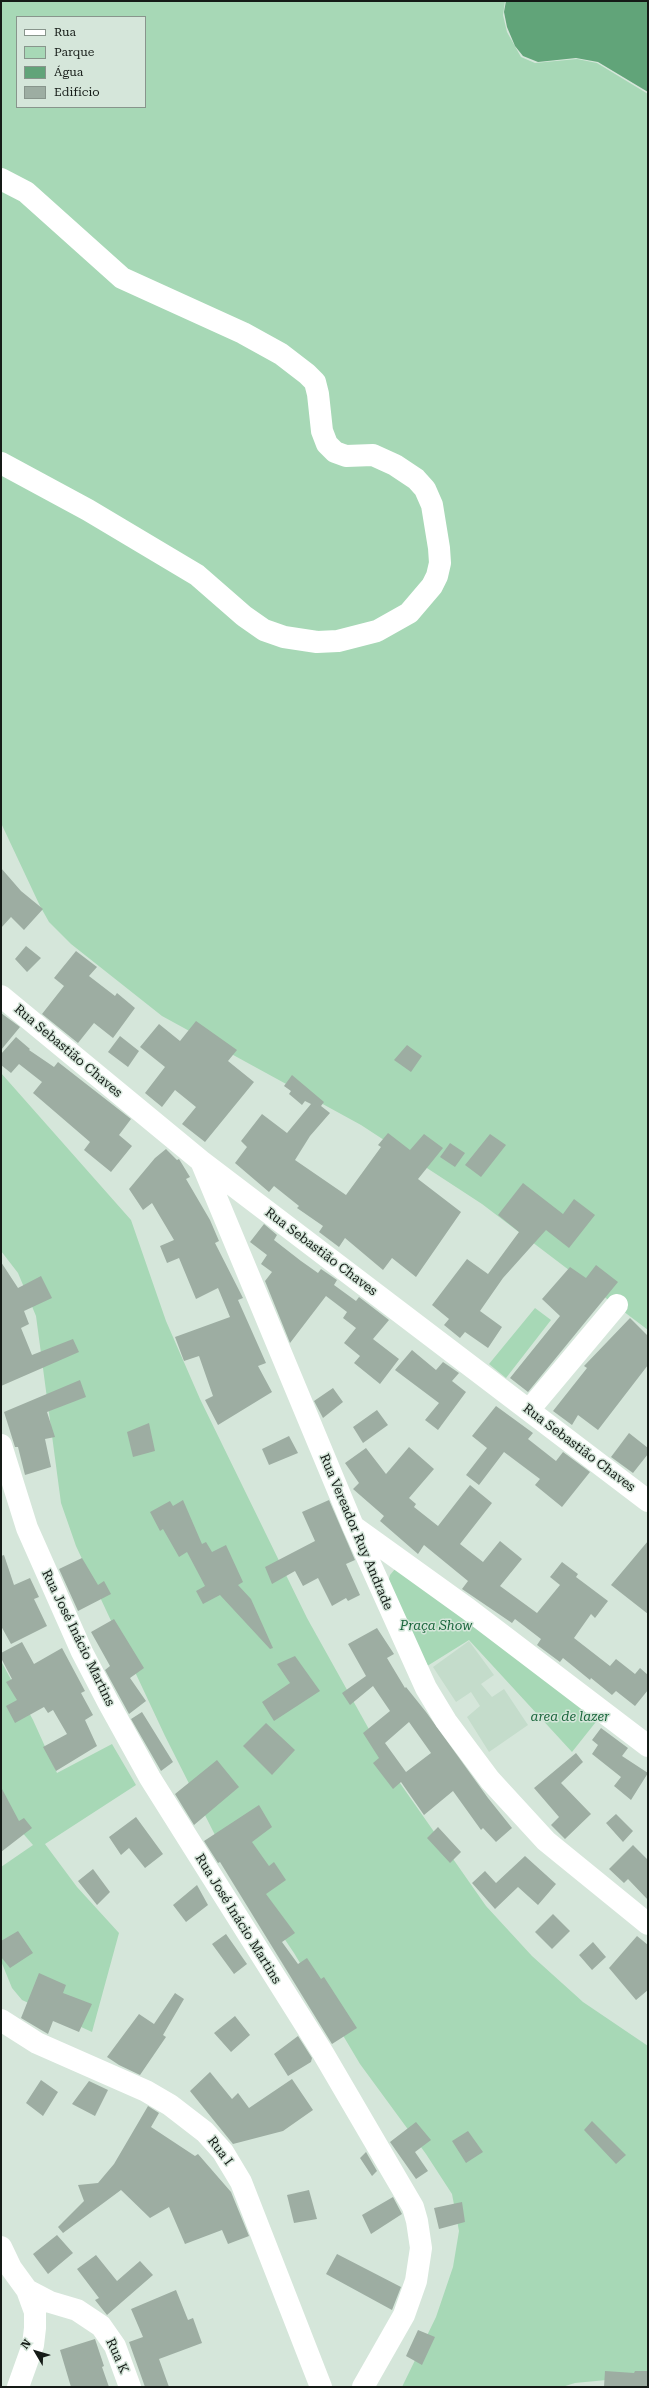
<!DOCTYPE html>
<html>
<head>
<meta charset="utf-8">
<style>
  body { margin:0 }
  #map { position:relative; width:649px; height:2388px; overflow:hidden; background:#d5e6da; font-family:"Roboto Serif",serif }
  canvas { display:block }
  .frame { position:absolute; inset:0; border:2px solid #151b17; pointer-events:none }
  .legend { position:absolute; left:16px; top:16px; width:130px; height:92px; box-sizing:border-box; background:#d5e6da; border:1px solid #88958c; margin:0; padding:5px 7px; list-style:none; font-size:12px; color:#151b17 }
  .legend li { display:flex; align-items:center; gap:8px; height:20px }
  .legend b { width:20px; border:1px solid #88958c }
  .north { position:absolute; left:16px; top:2332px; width:40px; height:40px; -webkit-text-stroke:3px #d5e6da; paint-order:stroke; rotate:308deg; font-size:11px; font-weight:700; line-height:16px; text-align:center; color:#151b17 }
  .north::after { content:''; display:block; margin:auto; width:14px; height:18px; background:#151b17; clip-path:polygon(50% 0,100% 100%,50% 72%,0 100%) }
</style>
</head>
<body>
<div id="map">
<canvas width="649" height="2388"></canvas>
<div class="frame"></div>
<ul class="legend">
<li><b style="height:5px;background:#fff"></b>Rua</li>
<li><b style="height:11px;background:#a7d8b6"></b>Parque</li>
<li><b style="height:11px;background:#61a479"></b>Água</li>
<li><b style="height:11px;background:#9dada2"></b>Edifício</li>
</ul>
<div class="north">N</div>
</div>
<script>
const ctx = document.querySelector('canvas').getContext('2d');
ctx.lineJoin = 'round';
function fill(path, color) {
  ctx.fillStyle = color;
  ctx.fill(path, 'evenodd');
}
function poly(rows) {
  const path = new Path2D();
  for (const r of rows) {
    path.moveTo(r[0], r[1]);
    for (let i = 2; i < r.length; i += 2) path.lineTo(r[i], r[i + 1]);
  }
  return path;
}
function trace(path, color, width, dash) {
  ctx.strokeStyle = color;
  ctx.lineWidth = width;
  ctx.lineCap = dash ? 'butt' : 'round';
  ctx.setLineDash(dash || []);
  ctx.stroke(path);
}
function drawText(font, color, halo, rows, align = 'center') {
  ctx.font = font + ' "Roboto Serif",serif';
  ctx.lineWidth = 3;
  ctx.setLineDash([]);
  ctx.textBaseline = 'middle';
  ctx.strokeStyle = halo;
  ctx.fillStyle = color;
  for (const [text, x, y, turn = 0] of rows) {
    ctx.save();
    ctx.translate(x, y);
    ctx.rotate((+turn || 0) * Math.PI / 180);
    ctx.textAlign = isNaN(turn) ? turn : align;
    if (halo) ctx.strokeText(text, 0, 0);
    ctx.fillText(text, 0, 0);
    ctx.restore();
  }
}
const built = poly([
  [469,1641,494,1675,481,1684,492,1697,504,1689,528,1725,489,1752,467,1717,480,1706,471,1692,456,1702,433,1667]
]);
const green = poly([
  [1,1,505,1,503,15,507,32,521,57,535,63,577,59,597,63,648,94,648,1330,482,1204,361,1125,162,1016,71,944,49,922,40,906,1,823],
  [17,17,145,17,145,107,17,107],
  [1,1073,131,1220,166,1321,200,1399,307,1618,395,1776,486,1906,532,1956,583,2002,648,2046,648,2376,575,2383,562,2387,402,2387,436,2317,453,2267,459,2231,452,2194,426,2154,360,2064,294,1953,216,1837,165,1736,76,1546,61,1503,36,1316,18,1273,1,1251],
  [535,1308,551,1320,506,1378,489,1364],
  [395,1569,603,1713,572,1752,469,1640,424,1668,388,1583,390,1575],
  [1,1661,33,1720,57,1773,112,1744,136,1785,45,1844,77,1887,119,1933,92,2032,22,2000,12,1988,1,1961,1,1867,33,1845,1,1808]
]);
const water = poly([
  [506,1,648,1,648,92,598,62,576,58,538,62,523,56,515,46,507,27,504,12]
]);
const building = poly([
  [1,868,21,891,43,909,24,930,11,917,1,928],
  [26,946,41,958,27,972,15,959],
  [76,951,97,967,89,976,115,996,117,993,135,1008,113,1038,94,1023,78,1043,42,1014,64,986,54,978],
  [1,1013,20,1027,1,1050],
  [196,1021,237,1050,228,1061,254,1082,205,1142,182,1124,196,1107,175,1090,162,1107,145,1093,165,1067,140,1047,159,1024,180,1041],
  [120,1036,139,1051,128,1067,108,1052],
  [16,1037,30,1049,29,1050,54,1067,58,1062,131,1119,119,1135,132,1146,111,1172,84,1150,90,1142,33,1093,42,1082,19,1064,11,1073,1,1065,1,1054],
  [407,1045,422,1056,411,1072,394,1060],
  [292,1075,324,1102,321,1106,330,1113,310,1136,295,1160,346,1195,381,1147,378,1145,388,1133,410,1150,424,1134,443,1148,418,1179,461,1212,416,1277,392,1258,383,1270,345,1238,339,1247,319,1232,323,1226,297,1208,299,1206,274,1186,269,1192,235,1163,247,1147,241,1141,262,1114,287,1133,311,1104,305,1101,302,1105,289,1094,291,1091,284,1086],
  [490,1134,506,1145,481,1177,465,1165],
  [450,1143,465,1153,455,1167,440,1157],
  [166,1149,177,1160,179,1159,190,1177,186,1179,210,1220,219,1241,215,1243,243,1298,238,1300,266,1363,258,1366,272,1392,218,1425,205,1400,213,1396,199,1356,184,1361,175,1337,230,1317,218,1288,196,1299,179,1258,167,1263,160,1246,174,1240,152,1203,143,1210,129,1189,155,1158],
  [523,1183,563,1214,574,1199,595,1215,569,1248,546,1230,503,1278,480,1311,502,1327,488,1348,465,1332,460,1338,444,1325,449,1319,432,1305,467,1259,488,1274,519,1232,498,1215],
  [264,1224,277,1235,274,1240,301,1261,318,1273,321,1269,337,1280,334,1285,356,1301,359,1297,389,1320,373,1339,399,1359,380,1384,354,1363,360,1356,344,1343,356,1328,343,1318,347,1312,326,1296,290,1343,265,1281,272,1272,261,1264,267,1255,250,1242],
  [1,1262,18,1288,41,1276,52,1298,24,1311,29,1324,21,1328,32,1355,73,1339,79,1352,1,1386],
  [596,1265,618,1282,528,1392,510,1378,560,1316,542,1299,570,1267,586,1278],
  [630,1318,648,1336,648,1365,598,1430,578,1415,572,1425,553,1411,587,1368,584,1366],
  [412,1350,436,1370,443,1362,459,1373,452,1381,466,1392,438,1430,425,1420,439,1403,395,1370],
  [80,1380,86,1397,47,1412,55,1437,45,1439,51,1467,25,1475,18,1447,15,1447,4,1412],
  [333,1388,343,1402,323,1418,314,1401],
  [496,1406,533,1433,528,1439,556,1461,563,1452,590,1472,562,1507,535,1485,540,1479,504,1452,479,1485,466,1475,487,1448,472,1436],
  [377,1410,388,1425,363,1443,353,1427],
  [149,1423,155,1451,133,1457,127,1432],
  [629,1433,648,1448,648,1454,633,1473,611,1457],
  [289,1436,298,1453,269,1465,262,1449],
  [409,1447,434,1469,409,1498,416,1504,414,1507,438,1526,470,1485,492,1503,460,1544,483,1562,500,1541,522,1559,500,1586,537,1613,560,1585,550,1577,562,1562,578,1574,576,1577,608,1601,595,1618,591,1614,574,1638,610,1666,616,1659,635,1674,640,1668,648,1675,648,1690,635,1706,616,1691,612,1695,591,1678,590,1680,563,1658,560,1662,537,1645,541,1639,515,1619,512,1623,462,1589,468,1581,424,1545,418,1554,380,1521,384,1516,353,1489,359,1483,345,1463,366,1448,386,1474],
  [183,1500,202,1544,206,1542,212,1552,226,1545,243,1582,238,1585,251,1599,273,1648,270,1649,220,1595,203,1604,196,1591,205,1586,187,1552,179,1557,163,1529,160,1531,150,1512,170,1501,173,1506],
  [329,1500,355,1560,346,1564,360,1595,348,1601,346,1598,332,1606,318,1578,303,1586,295,1571,272,1584,265,1567,315,1541,302,1512],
  [648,1541,648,1614,611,1585],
  [4,1555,14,1585,30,1578,39,1597,34,1599,47,1626,11,1644,1,1626,1,1556],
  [82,1558,98,1585,104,1581,111,1594,78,1611,59,1569],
  [114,1619,144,1668,130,1678,146,1701,129,1714,105,1670,110,1666,91,1632],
  [377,1628,394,1654,387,1658,405,1688,406,1687,426,1712,488,1798,512,1828,496,1842,483,1828,481,1830,453,1791,424,1815,401,1782,393,1789,373,1763,379,1758,363,1733,390,1711,373,1686,350,1705,342,1693,366,1676,348,1644],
  [409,1722,431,1753,406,1772,385,1743],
  [22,1642,34,1664,62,1648,85,1691,81,1693,93,1715,85,1720,97,1746,56,1771,43,1747,67,1734,53,1710,48,1713,44,1707,15,1723,6,1706,17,1700,6,1682,12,1679,1,1658,1,1653],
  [295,1656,320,1691,274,1721,262,1702,290,1683,277,1664],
  [142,1712,173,1762,161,1771,131,1719],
  [266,1723,295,1750,272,1775,243,1746],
  [601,1728,628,1748,622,1756,648,1773,631,1800,614,1786,621,1777,592,1754,598,1745,592,1740],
  [576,1753,583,1762,561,1783,591,1814,565,1839,551,1825,559,1817,534,1788],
  [217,1760,239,1787,194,1825,175,1794],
  [1,1787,19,1821,24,1818,32,1828,1,1852],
  [259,1805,272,1827,252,1842,269,1866,274,1862,286,1880,266,1894,295,1933,282,1942,298,1964,307,1958,321,1979,324,1977,357,2028,332,2044,220,1862,218,1863,204,1841],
  [616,1814,633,1831,623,1842,606,1823],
  [136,1817,163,1854,145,1868,129,1848,121,1855,109,1837],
  [438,1827,461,1852,450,1863,427,1838],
  [633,1845,648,1860,648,1900,628,1879,624,1883,609,1869],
  [525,1856,556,1884,538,1905,518,1887,495,1909,472,1883,485,1871,496,1883],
  [93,1869,110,1892,97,1905,78,1881],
  [197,1885,208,1905,186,1922,173,1905],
  [553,1914,570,1931,552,1949,535,1932],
  [18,1931,33,1953,10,1968,1,1957,1,1941],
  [226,1934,247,1964,234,1974,212,1944],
  [637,1936,648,1945,648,1990,636,2000,609,1968],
  [593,1942,606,1957,592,1970,579,1955],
  [39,1973,66,1985,63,1993,92,2004,79,2032,53,2021,48,2034,21,2018],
  [175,1993,184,1999,163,2035,166,2037,140,2075,119,2065,107,2057,139,2014,154,2024],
  [235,2016,250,2035,231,2052,214,2033],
  [298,2036,312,2058,311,2062,288,2076,274,2054],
  [210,2072,232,2099,238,2093,249,2108,292,2079,313,2110,283,2131,233,2144,190,2091],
  [41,2080,58,2092,43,2116,26,2103],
  [89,2081,108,2090,95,2116,72,2104],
  [148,2106,159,2113,151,2127,195,2156,198,2154,231,2192,249,2236,228,2244,222,2230,185,2244,169,2207,150,2218,121,2190,63,2233,58,2227,84,2201,78,2185,98,2183,114,2164],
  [592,2121,626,2155,616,2164,584,2130],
  [416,2122,431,2140,415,2152,428,2171,416,2179,390,2142],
  [468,2131,483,2152,466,2163,452,2141],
  [366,2152,377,2171,372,2176,360,2158],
  [309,2190,317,2219,294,2223,287,2195],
  [393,2197,402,2214,371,2234,362,2215],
  [462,2202,465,2222,439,2229,434,2208],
  [57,2235,73,2253,48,2274,33,2254],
  [337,2254,401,2287,392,2310,326,2274],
  [96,2255,117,2281,140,2261,153,2275,107,2315,95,2300,99,2298,77,2269],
  [176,2290,188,2320,193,2318,202,2343,159,2359,169,2387,145,2387,129,2342,143,2337,131,2309],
  [418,2330,435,2337,422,2365,406,2356],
  [95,2339,104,2366,102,2367,109,2387,71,2387,60,2350],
  [605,2371,634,2373,635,2371,648,2371,648,2387,604,2387]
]);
const minor = poly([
  [1,179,26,192,122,278,243,333,281,354,307,374,315,382,318,394,322,431,327,444,335,452,346,456,373,455,395,465,416,479,425,489,432,505,439,548,440,563,437,576,432,586,409,613,377,631,338,641,317,642,284,637,264,630,244,616,197,575,88,510,1,463],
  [1,996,201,1161,648,1501],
  [201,1161,353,1526,426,1688,446,1721,490,1780,546,1841,648,1924],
  [529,1410,617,1305],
  [1,1445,27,1528,82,1652,108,1702,150,1778,323,2053,413,2207,417,2221,421,2248,416,2281,404,2315,363,2387],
  [354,1527,468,1609,648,1746],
  [1,2020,37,2043,146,2091,170,2105,205,2132,223,2152,241,2182,321,2387],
  [1,2247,11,2268,27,2290,50,2302,77,2310,101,2326,115,2346,130,2387],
  [18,2387,33,2345,35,2328,35,2312,27,2290]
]);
const streetNames = [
  ["Rua Sebastião Chaves",68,1051,40],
  ["Rua Sebastião Chaves",321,1252,37],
  ["Rua Sebastião Chaves",579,1448,37],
  ["Rua Vereador Ruy Andrade",356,1532,67],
  ["Rua José Inácio Martins",78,1638,64],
  ["Rua José Inácio Martins",238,1919,58],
  ["Rua I",220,2151,53],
  ["Rua K",117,2356,66]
];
const parkNames = [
  ["Praça Show",436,1626],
  ["area de lazer",570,1717]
];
fill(built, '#c4dccb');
fill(green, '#a7d8b6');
fill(water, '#61a479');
fill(building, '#9dada2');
trace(minor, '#fff', 22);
drawText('13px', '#151b17', '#d5e6da', streetNames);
drawText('italic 13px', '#1a663c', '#d5e6da', parkNames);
</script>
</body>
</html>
